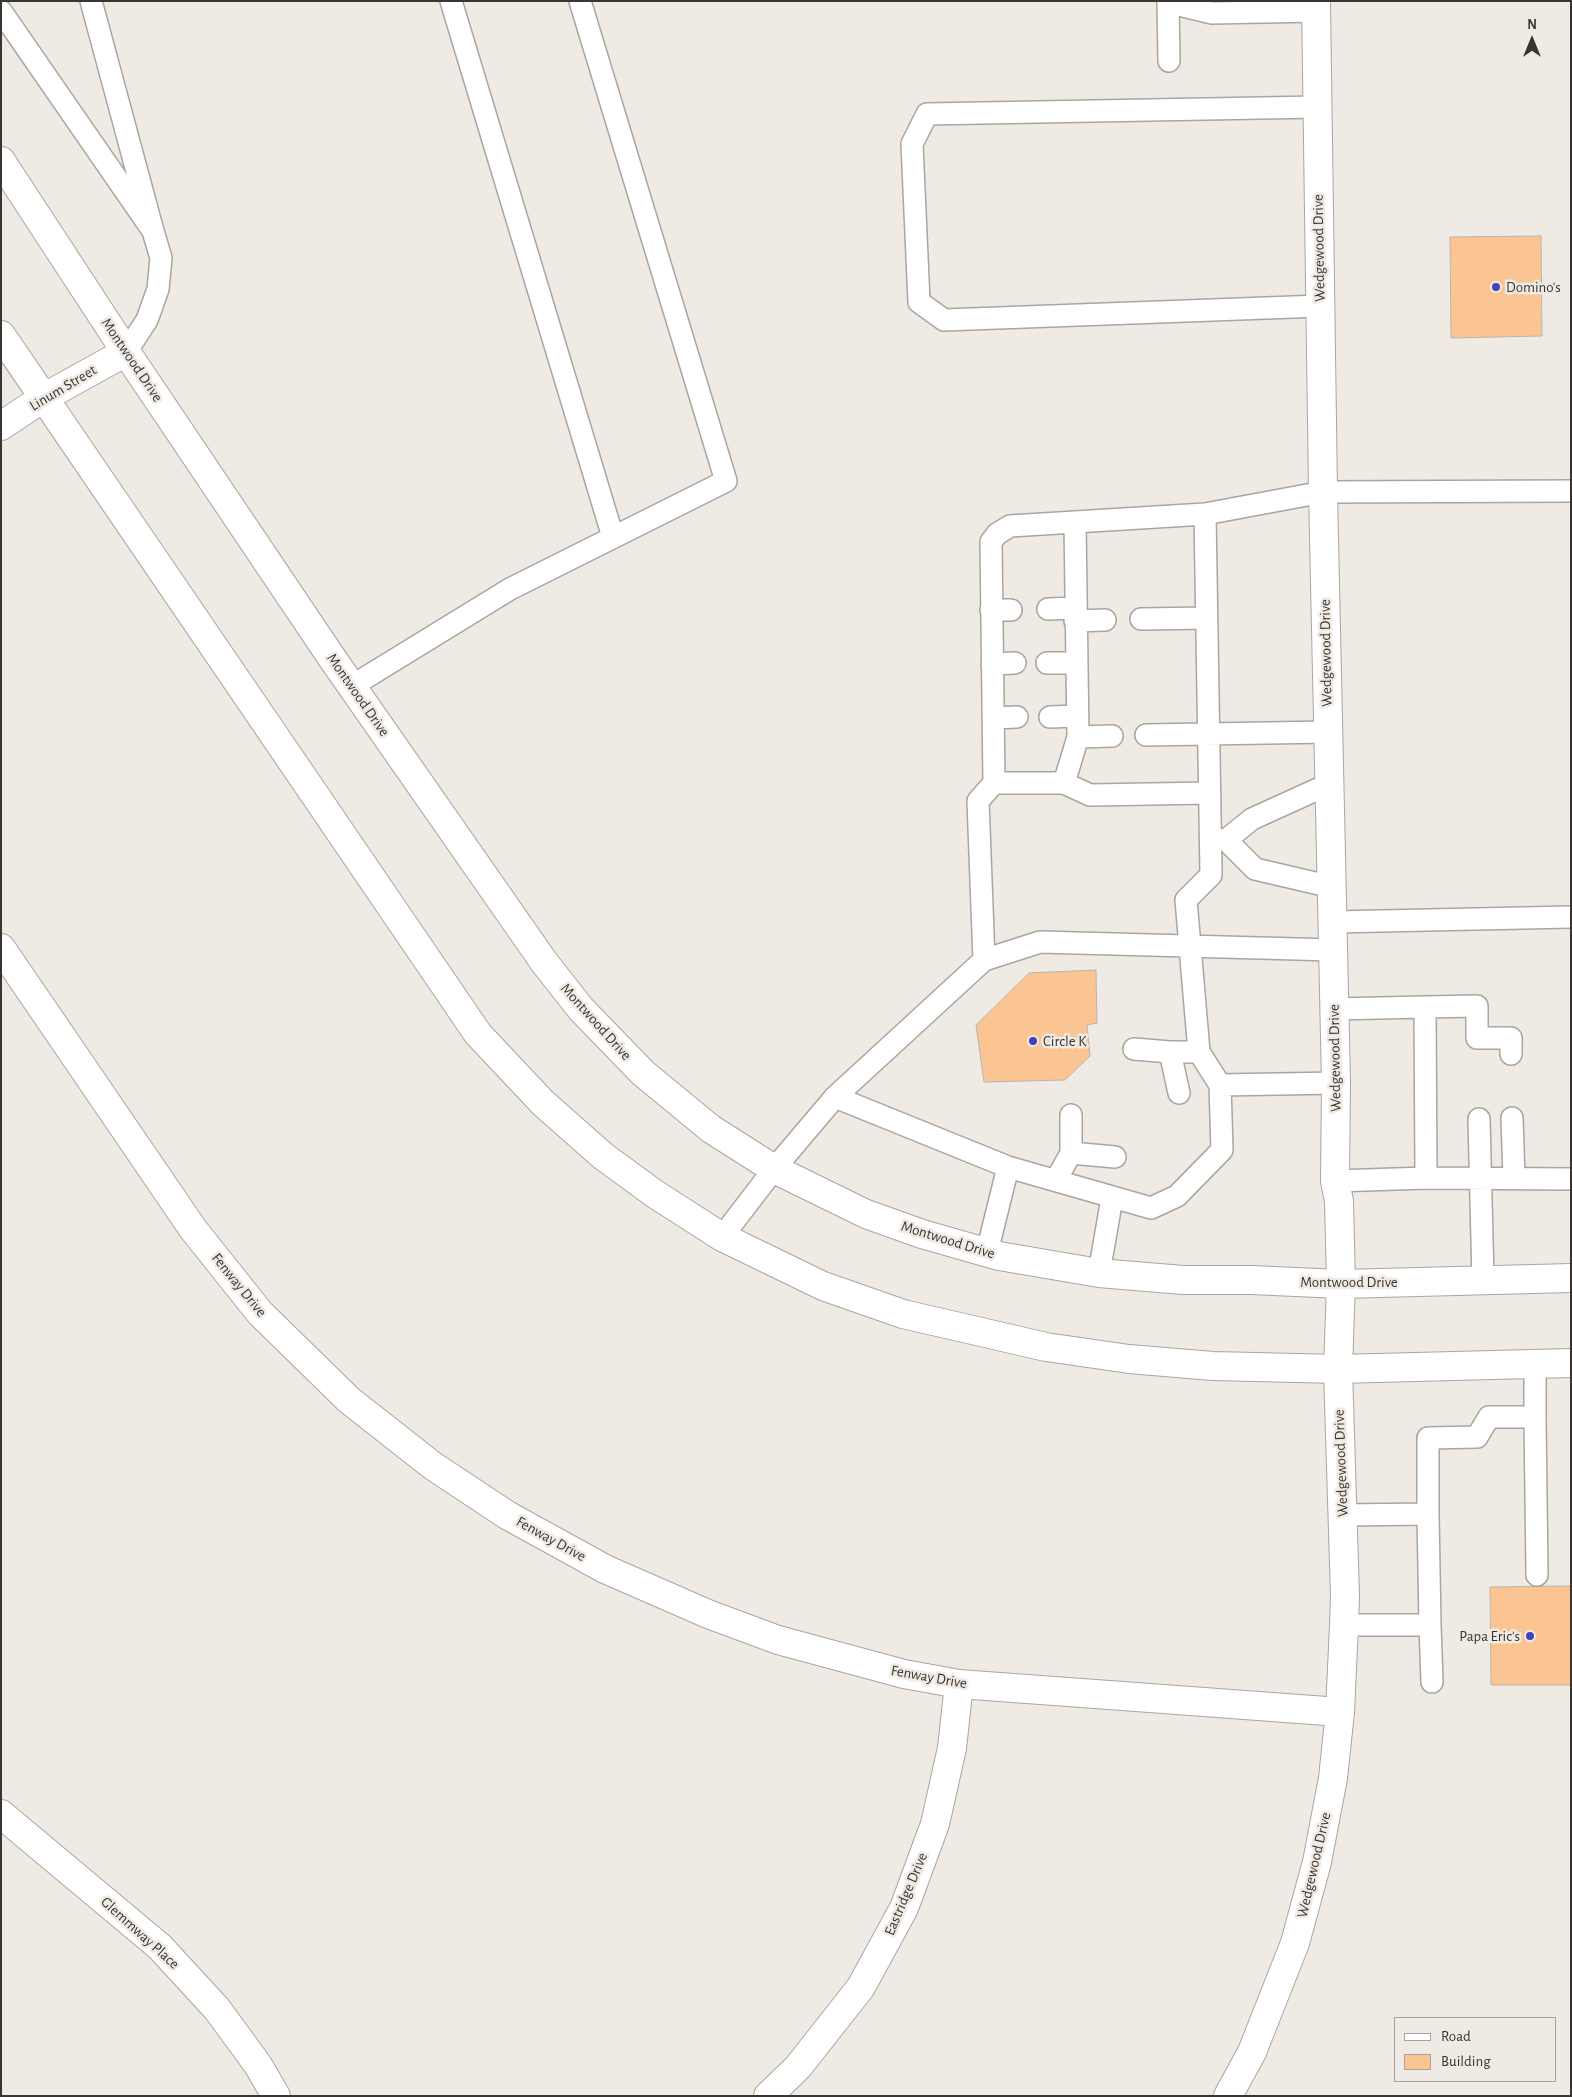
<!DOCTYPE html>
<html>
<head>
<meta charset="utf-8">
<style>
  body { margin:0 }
  #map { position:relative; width:1572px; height:2097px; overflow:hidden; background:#f0eae4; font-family:"Alegreya Sans",sans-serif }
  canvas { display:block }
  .frame { position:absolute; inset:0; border:2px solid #383533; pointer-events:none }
  .legend { position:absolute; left:1394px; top:2017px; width:162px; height:65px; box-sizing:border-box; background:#f0eae4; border:1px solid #a6a29d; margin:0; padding:6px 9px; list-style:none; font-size:15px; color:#383533 }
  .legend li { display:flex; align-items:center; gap:10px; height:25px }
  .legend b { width:25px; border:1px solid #a6a29d }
  .north { position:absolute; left:1507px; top:15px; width:50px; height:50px; -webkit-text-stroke:4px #f0eae4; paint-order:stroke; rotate:0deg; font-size:14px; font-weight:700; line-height:20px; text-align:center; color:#383533 }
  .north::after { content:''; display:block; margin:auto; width:18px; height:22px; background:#383533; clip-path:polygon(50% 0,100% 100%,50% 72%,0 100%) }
</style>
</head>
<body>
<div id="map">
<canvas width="1572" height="2097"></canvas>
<div class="frame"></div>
<ul class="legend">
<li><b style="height:6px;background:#fff"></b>Road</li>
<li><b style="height:14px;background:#fac593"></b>Building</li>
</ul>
<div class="north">N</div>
</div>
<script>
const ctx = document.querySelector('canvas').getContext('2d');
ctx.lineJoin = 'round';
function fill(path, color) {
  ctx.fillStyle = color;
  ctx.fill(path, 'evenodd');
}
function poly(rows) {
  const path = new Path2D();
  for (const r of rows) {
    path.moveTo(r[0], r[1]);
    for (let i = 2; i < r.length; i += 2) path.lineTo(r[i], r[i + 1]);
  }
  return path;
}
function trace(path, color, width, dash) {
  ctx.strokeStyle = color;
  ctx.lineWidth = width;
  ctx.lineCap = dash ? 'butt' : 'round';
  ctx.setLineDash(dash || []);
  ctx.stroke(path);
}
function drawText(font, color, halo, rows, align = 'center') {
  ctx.font = font + ' "Alegreya Sans",sans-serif';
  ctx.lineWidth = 5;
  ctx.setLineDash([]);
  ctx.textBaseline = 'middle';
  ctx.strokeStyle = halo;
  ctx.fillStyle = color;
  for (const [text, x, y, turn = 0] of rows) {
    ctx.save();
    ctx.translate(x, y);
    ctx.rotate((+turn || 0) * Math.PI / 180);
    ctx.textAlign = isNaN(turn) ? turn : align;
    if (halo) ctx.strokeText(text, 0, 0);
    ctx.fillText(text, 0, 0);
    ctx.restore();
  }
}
const building = poly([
  [1541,236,1542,336,1451,338,1450,237,1541,236],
  [1096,970,1097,1023,1087,1025,1090,1056,1065,1080,984,1082,976,1025,1029,973,1096,970],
  [1571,1586,1571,1685,1491,1685,1490,1587,1571,1586]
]);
const lane = poly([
  [451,1,613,537],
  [1168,1,1169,61],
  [1170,1,1175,4,1212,13,1316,11],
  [1,11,153,231,91,1],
  [1317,107,927,114,912,144,919,302,944,320,1320,306],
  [126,352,147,320,158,289,161,258,153,231],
  [1048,609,1075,608],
  [991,610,1011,610],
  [1141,619,1206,618],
  [1075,621,1105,620],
  [1047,663,1076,663],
  [992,664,1015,663],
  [352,686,510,589,726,481,580,1],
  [1050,717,1077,716],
  [993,718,1017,717],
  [1146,735,1328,732],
  [1078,737,1112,736],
  [994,783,1064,783,1090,795,1210,793],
  [1064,783,1078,737,1075,522],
  [1211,839,1226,840,1255,869,1332,887],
  [1226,840,1252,819,1329,784],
  [1333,922,1571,917],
  [984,960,978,801,994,783,991,542,997,534,1010,526,1205,514,1323,492,1571,491],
  [1425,1007,1477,1006,1477,1038,1511,1038,1511,1054],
  [1334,1009,1425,1007,1426,1178,1571,1179],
  [1134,1049,1170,1052,1199,1052],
  [1170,1052,1179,1093],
  [1220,1085,1336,1083],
  [835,1097,1008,1167,1151,1208,1177,1196,1222,1150,1220,1085,1199,1052,1186,900,1211,875,1205,514],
  [1512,1118,1514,1178],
  [1479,1119,1483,1280],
  [1071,1153,1115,1157],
  [1056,1180,1071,1153,1071,1115],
  [1335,1181,1426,1178],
  [722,1237,774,1169,835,1097,984,960,1040,942,1333,950],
  [987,1252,1008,1167],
  [1099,1273,1112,1198],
  [1535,1364,1535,1417],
  [1343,1515,1428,1514,1428,1438,1477,1437,1489,1417,1535,1417,1537,1575],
  [1344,1625,1430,1625,1428,1514],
  [1430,1625,1432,1682]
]);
const street = poly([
  [1,948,193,1229,260,1313,349,1400,433,1466,507,1515,605,1569,708,1614,778,1640,904,1674,959,1684,1340,1712],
  [1,1814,160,1947,217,2009,258,2065,276,2096],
  [768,2096,798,2067,861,1987,904,1908,935,1824,952,1748,959,1684]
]);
const secondary = poly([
  [1,161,126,352,332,658,544,962,581,1009,643,1073,711,1129,774,1169,866,1214,922,1234,999,1256,1099,1273,1183,1280,1251,1280,1341,1284,1571,1278],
  [1,335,478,1034,543,1103,603,1156,655,1194,722,1237,823,1286,903,1314,1046,1347,1129,1359,1213,1366,1338,1369,1571,1363],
  [1,426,43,398,126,352],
  [1228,2096,1252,2052,1295,1943,1317,1862,1333,1778,1340,1712,1344,1625,1345,1596,1338,1369,1341,1284,1339,1201,1335,1181,1336,1083,1323,492,1316,1]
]);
const markers = [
  [1496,287,5,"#3c44b8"],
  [1033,1041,5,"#3c44b8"],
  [1530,1636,5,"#3c44b8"]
];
const streetNames = [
  ["Wedgewood Drive",1319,248,-91],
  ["Montwood Drive",132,360,56],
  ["Linum Street",63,388,-31],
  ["Wedgewood Drive",1326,653,-91],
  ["Montwood Drive",358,695,55],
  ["Montwood Drive",596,1022,48],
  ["Wedgewood Drive",1335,1058,-91],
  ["Montwood Drive",948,1240,17],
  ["Montwood Drive",1349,1282],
  ["Fenway Drive",239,1285,51],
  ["Wedgewood Drive",1341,1463,-92],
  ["Fenway Drive",551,1539,29],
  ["Fenway Drive",929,1677,10],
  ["Wedgewood Drive",1314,1865,-77],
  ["Eastridge Drive",906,1894,-67],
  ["Glemmway Place",140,1933,42]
];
const poiNames = [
  ["Domino's",1506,287],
  ["Circle K",1043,1041],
  ["Papa Eric's",1520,1636,"right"]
];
fill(building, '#fac593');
trace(building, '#b9b4af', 1);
trace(lane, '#aaa5a0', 24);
trace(street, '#aaa5a0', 30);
trace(secondary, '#aaa5a0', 30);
trace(lane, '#fff', 21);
trace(street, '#fff', 28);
trace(secondary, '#fff', 28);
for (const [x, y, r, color] of markers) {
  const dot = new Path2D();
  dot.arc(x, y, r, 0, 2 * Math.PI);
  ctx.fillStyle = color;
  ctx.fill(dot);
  trace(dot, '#f0eae4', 2);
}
drawText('15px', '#383533', '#f0eae4', streetNames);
drawText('15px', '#383533', '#f0eae4', poiNames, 'left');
</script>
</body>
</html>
